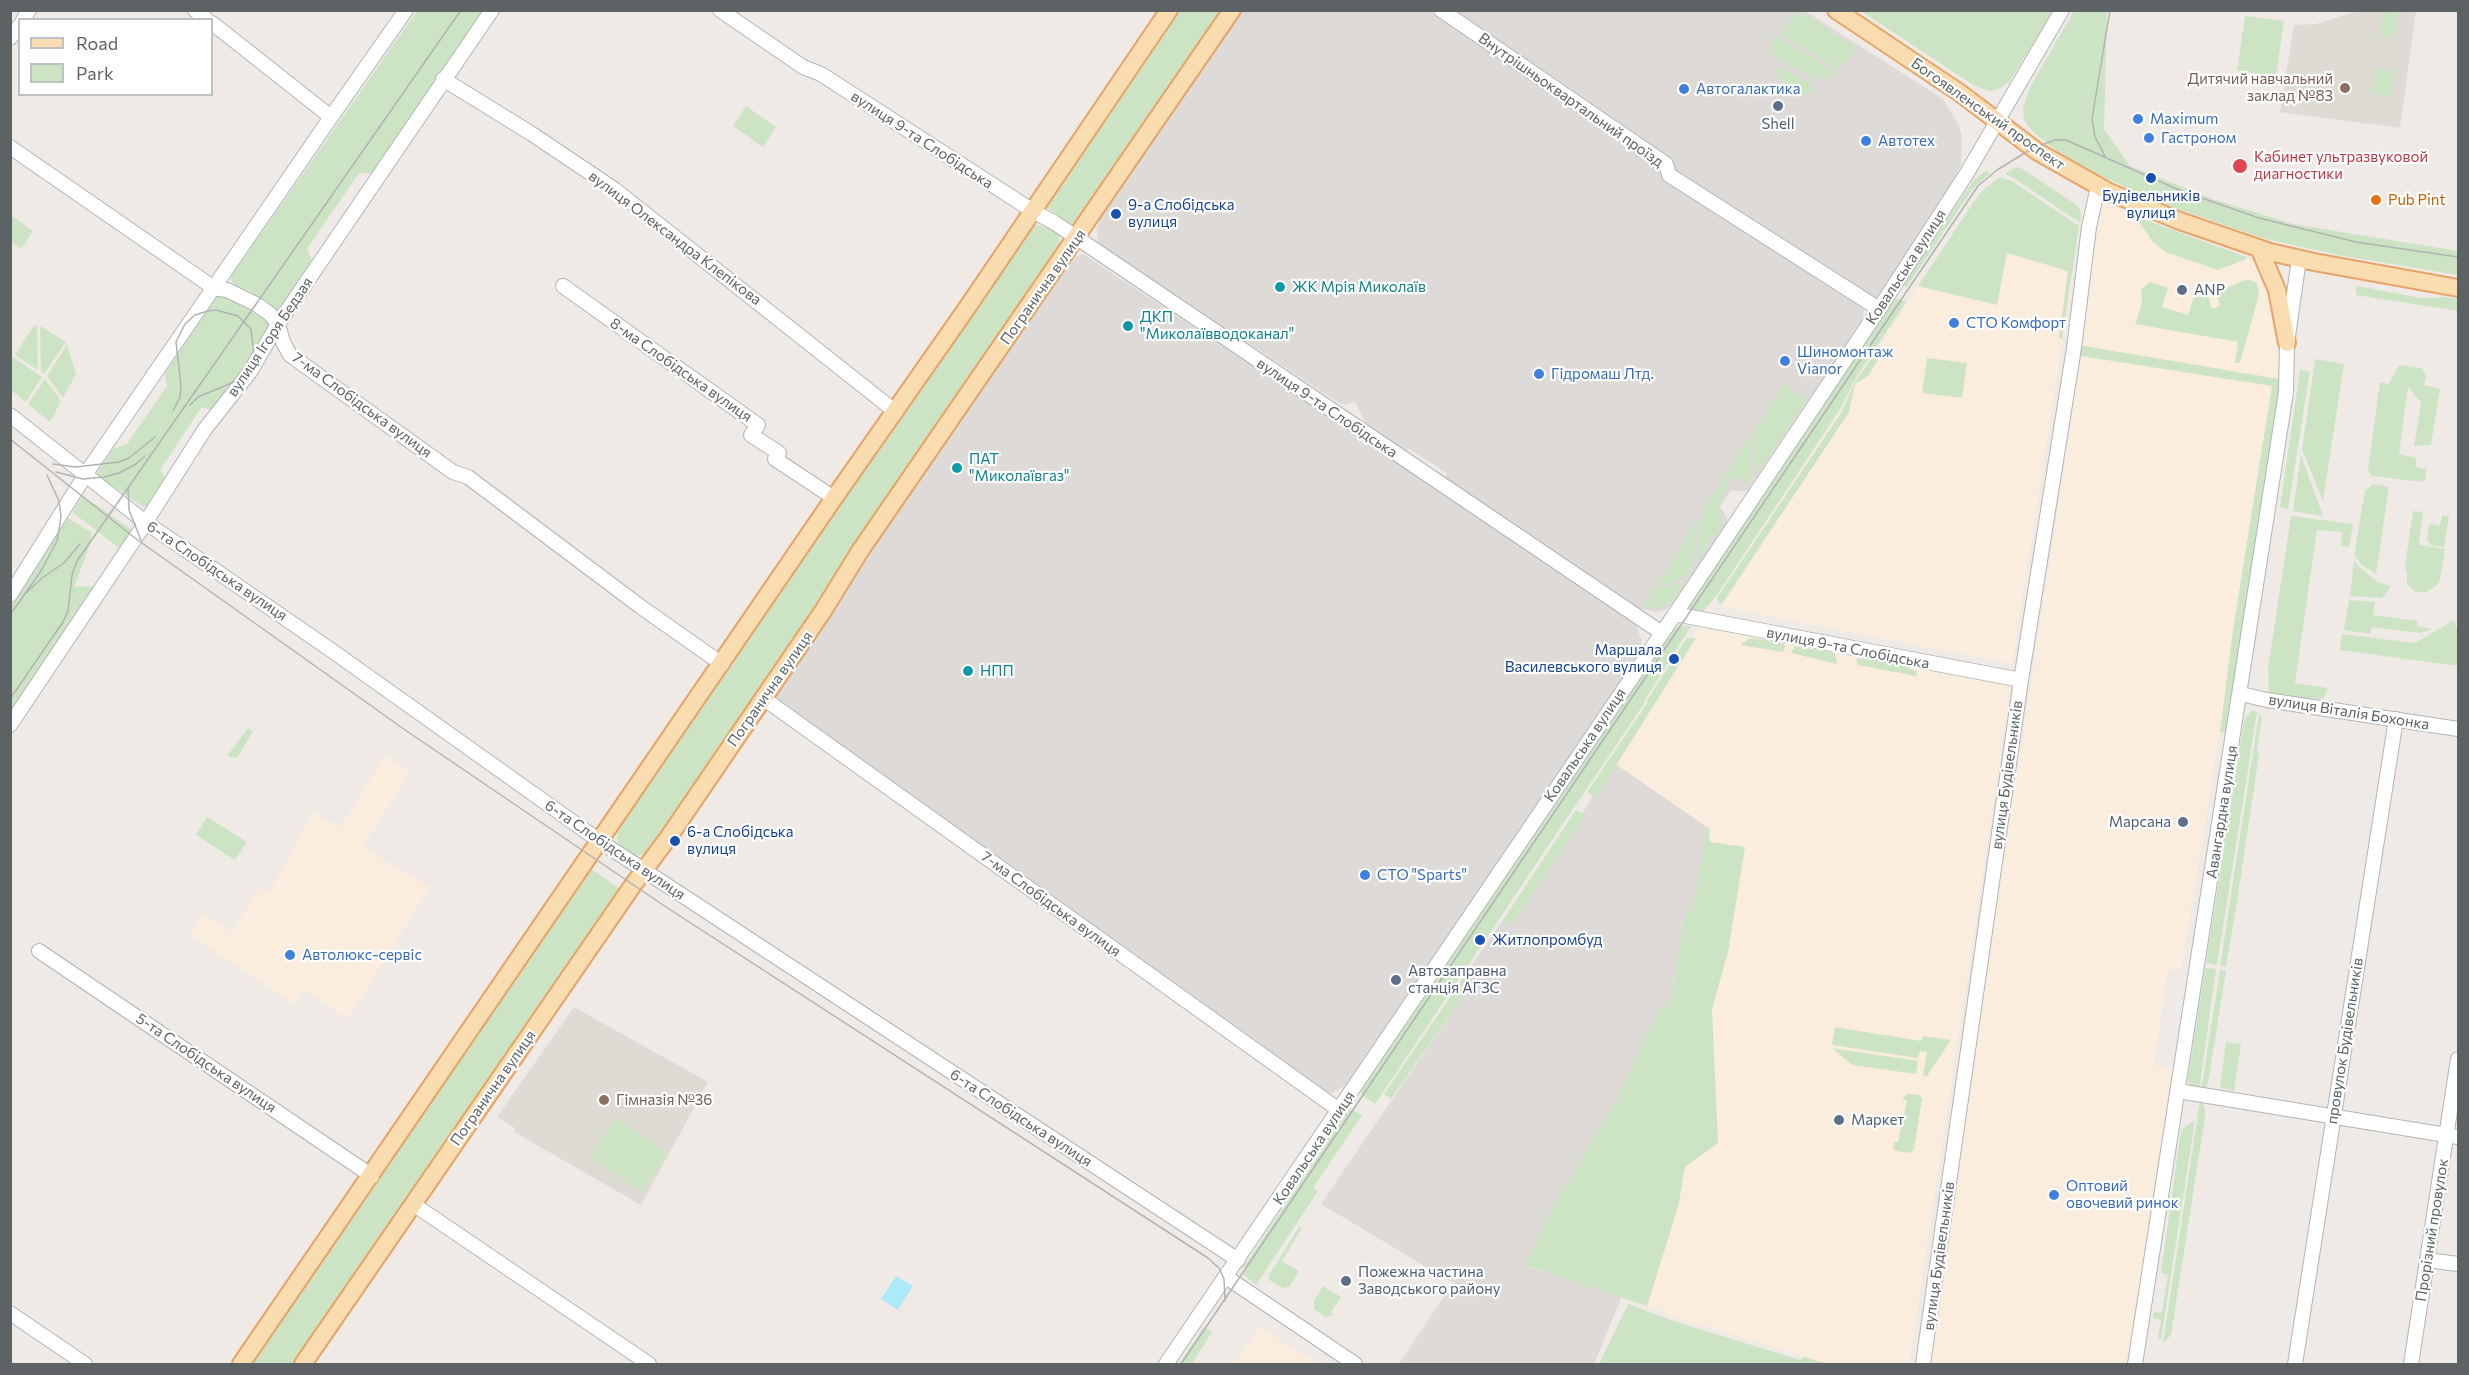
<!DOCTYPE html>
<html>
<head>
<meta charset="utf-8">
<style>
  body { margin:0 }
  #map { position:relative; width:2469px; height:1375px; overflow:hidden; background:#efeae6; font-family:Commissioner,sans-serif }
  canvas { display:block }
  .frame { position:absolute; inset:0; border:12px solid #5d6365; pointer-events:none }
  .legend { position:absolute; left:18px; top:18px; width:195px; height:78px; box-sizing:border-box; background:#fff; border:2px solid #bec1c1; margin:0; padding:8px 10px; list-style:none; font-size:18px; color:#5d6365 }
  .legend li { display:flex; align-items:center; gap:12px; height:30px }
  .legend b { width:30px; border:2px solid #bec1c1 }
</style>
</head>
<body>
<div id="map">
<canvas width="2469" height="1375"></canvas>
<div class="frame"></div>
<ul class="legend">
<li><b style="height:8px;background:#f9dcb0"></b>Road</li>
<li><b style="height:16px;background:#cce4c4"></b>Park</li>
</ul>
</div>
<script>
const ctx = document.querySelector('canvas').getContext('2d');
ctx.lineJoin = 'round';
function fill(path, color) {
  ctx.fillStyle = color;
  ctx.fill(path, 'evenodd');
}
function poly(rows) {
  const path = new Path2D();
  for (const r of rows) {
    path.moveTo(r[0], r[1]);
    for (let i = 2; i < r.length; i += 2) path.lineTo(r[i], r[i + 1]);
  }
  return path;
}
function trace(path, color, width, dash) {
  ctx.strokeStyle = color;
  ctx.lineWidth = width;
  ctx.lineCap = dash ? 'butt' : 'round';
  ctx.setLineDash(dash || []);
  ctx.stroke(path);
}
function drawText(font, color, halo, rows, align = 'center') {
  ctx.font = font + ' Commissioner,sans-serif';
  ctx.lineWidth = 4.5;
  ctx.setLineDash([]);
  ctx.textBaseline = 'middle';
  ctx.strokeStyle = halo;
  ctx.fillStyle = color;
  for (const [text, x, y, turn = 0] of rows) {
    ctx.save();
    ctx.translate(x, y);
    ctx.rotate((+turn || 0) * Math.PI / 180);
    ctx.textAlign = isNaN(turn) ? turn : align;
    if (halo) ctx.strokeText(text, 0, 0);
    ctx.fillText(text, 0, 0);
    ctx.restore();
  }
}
const commercial = poly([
  [2100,202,2255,262,2271,294,2279,379,2078,345],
  [2007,252,2073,273,2012,664,1724,607,1717,598,1844,407,1855,382,1863,373,1918,286,1997,305],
  [2081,356,2272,386,2233,629,2220,730,2181,970,2168,970,2154,1063,2157,1067,2172,1068,2128,1364,1930,1364,1932,1348,1929,1347],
  [1701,626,2011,686,1909,1364,1828,1364,1675,1317,1647,1306,1678,1207,1685,1167,1718,1143,1712,1009,1728,952,1745,848,1711,842,1709,840,1710,829,1614,763],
  [385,755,410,772,363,847,430,887,348,1019,304,990,294,1004,189,935,203,913,233,932,259,887,269,893,313,812,341,827],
  [1260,1327,1297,1351,1318,1364,1234,1364]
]);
const industrial = poly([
  [1240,11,1805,11,1943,99,1959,125,1962,137,1961,166,1954,180,1879,295,1864,307,1863,318,1747,491,1730,491,1720,507,1727,517,1727,522,1673,604,1665,610,1656,612,1638,608,1626,604,1445,483,1447,473,1409,449,1403,452,1365,427,1364,419,1355,402,1346,405,1339,403,1098,244,1097,228,1103,211],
  [1083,254,1627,614,1637,627,1642,642,1641,652,1348,1084,1332,1093,1320,1090,782,706,777,698,779,686,1067,260],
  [1614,763,1707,827,1692,913,1683,923,1672,998,1664,1010,1660,1008,1615,1103,1557,1199,1526,1266,1622,1296,1594,1364,1399,1364,1453,1283,1321,1204,1473,981,1465,975,1503,920,1512,925]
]);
const education = poly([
  [2357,11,2416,11,2400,128,2280,112,2294,25,2316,24],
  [574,1007,708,1082,641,1205,514,1132,515,1128,497,1117]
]);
const green = poly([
  [417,11,485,11,373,173,359,173,307,249,312,260,285,303,279,310,270,309,250,291,234,285,231,279,232,275],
  [1176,11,1225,11,1076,227,1044,206],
  [1861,11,2053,11,2009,82,1997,90,1989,91,1973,85],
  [2074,11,2107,11,2104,129,2130,166,2212,199,2293,224,2458,251,2458,275,2338,255,2262,238,2153,200,2070,161,2033,132,2024,120,2023,107,2030,87],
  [2383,11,2398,13,2394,37,2380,35],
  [1796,14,1806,15,1855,47,1854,54,1837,69,1779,33],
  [2245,16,2284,21,2276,76,2237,71],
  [1775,35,1836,72,1829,78,1811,77,1775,56,1769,49],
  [1780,67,1811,83,1814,90,1813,93,1805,94,1778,78,1775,72],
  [2376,69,2394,71,2390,96,2372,93],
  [746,106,776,127,763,147,733,126],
  [2016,167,2021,168,2078,206,2081,213,2080,223,2014,178,2005,174],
  [1985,171,1990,173,1972,190,1906,288,1904,284,1972,182],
  [2000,177,2012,181,2079,226,2062,339,2059,338,2068,271,2007,253,1997,305,1918,286,1973,203,1982,191],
  [11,215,33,231,21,249,11,241],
  [2135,216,2246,257,2246,259,2218,270,2165,252,2153,242],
  [1037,225,1051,229,1058,234,1061,246,651,852,636,856,620,846,617,838,618,827,1028,229],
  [2248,279,2257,283,2259,294,2240,363,2235,363,2238,342,2135,324,2142,304,2141,290,2150,282,2168,288,2162,307,2188,315,2194,297,2208,296,2212,309,2220,306,2216,292],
  [2356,286,2422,298,2446,297,2458,299,2458,311,2356,295],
  [220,292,272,324,216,410,201,408,160,470,167,480,150,505,143,507,97,475,99,470,113,449,127,444,167,386,165,373],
  [1895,298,1906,302,1854,381,1840,409,1719,592,1702,613,1688,609],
  [37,325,38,370,15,355,33,327],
  [40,326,66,342,44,374,41,372],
  [67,345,76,374,63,398,47,376],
  [2078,345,2279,379,2281,391,2226,733,2220,732,2233,630,2272,386,2081,356],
  [1878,349,1883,352,1868,376,1855,384,1849,412,1722,604,1719,603,1717,598,1841,413,1855,382],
  [13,357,42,377,26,402,11,390,11,361],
  [1927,358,1967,363,1962,398,1922,393],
  [2315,359,2344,364,2323,501,2302,449],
  [2399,365,2422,368,2426,375,2424,385,2440,389,2431,445,2414,446,2421,403,2408,387,2399,454,2416,458,2416,467,2426,469,2426,478,2422,482,2374,476,2371,475,2368,470,2380,382,2389,384],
  [2300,370,2310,371,2288,509,2280,507],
  [45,379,61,401,50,422,28,404],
  [1784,384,1806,400,1754,478,1755,428],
  [1753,432,1750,480,1747,484,1731,476,1725,487,1728,489,1718,504,1723,522,1696,563,1703,510],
  [2301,455,2323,516,2293,511],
  [2373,484,2389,487,2376,574,2362,565,2354,555,2365,491],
  [83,496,131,529,132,531,122,550,72,512],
  [2413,511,2423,512,2419,545,2445,549,2440,579,2436,586,2425,593,2414,591,2407,584,2407,573,2405,566],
  [1700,515,1692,567,1684,579,1655,587],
  [2442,515,2449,516,2444,547,2431,545,2427,540,2429,524,2440,526],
  [2291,516,2353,524,2349,547,2341,546,2342,532,2317,530,2295,683,2328,688,2324,697,2320,699,2269,696,2268,669],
  [68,518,91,532,91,542,74,587,94,586,97,587,11,716,11,605],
  [2354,560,2359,567,2378,582,2391,586,2384,596,2381,598,2350,596],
  [1684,583,1670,603,1653,609,1642,606,1653,589],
  [2349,600,2375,602,2373,615,2418,621,2417,626,2432,629,2420,633,2372,627,2370,634,2344,630],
  [2454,620,2458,632,2458,666,2340,650,2342,634,2415,643],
  [1680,626,1691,626,1646,698,1643,705,1375,1104,1362,1095,1361,1091,1675,628],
  [1687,638,1696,638,1595,799,1588,791,1646,705,1648,699],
  [1750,638,1783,643,1785,646,1783,652,1740,645],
  [1795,646,1835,653,1837,664,1791,653],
  [1856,658,1902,664,1917,672,1916,676,1858,665],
  [279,688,237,758,227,756,248,728,253,731],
  [2252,710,2257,712,2217,965,2206,963,2244,720],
  [2259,714,2262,718,2257,748,2259,755,2236,908,2226,966,2220,966],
  [1576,810,1586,815,1511,926,1503,920],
  [207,817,247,842,235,860,196,835],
  [1707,827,1710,829,1709,840,1711,842,1745,847,1728,952,1712,1009,1718,1143,1685,1167,1678,1207,1647,1306,1525,1265,1557,1199,1615,1103,1659,1008,1664,1010,1672,998,1683,923,1686,911,1692,912],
  [591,869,622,890,296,1364,250,1364],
  [2205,968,2216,969,2199,1092,2191,1089,2188,1080],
  [2220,970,2226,971,2208,1082,2205,1090,2201,1091],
  [1465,975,1473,981,1391,1099,1384,1094],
  [1835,1027,1921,1041,1923,1036,1951,1040,1927,1076,1923,1075,1927,1052,1920,1051,1918,1058,1832,1045],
  [2226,1042,2241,1044,2234,1091,2220,1087],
  [1832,1048,1918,1061,1916,1074,1852,1065],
  [1907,1094,1919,1095,1922,1099,1914,1149,1910,1153,1896,1151,1893,1148,1894,1142,1898,1142,1907,1101,1902,1099],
  [2200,1101,2205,1107,2205,1117,2171,1335,2163,1343],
  [1350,1109,1362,1115,1313,1188,1318,1191,1256,1285,1243,1274,1245,1265],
  [616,1118,668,1153,642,1192,590,1157],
  [2195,1120,2161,1339,2158,1339,2161,1320,2153,1318,2154,1312,2162,1313,2168,1275,2161,1273,2181,1130],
  [1299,1227,1302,1228,1282,1261,1299,1271,1289,1287,1283,1288,1269,1280,1269,1275],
  [1323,1286,1341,1297,1331,1312,1334,1314,1329,1316,1325,1317,1314,1309,1314,1301],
  [1628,1304,1673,1321,1800,1360,1805,1357,1828,1364,1599,1364],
  [1204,1327,1212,1332,1193,1362,1196,1364,1179,1364]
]);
const water = poly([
  [896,1276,913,1286,898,1310,881,1299]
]);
const minor = poly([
  [195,10,207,20],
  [720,10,803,67,821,74,1033,211,1055,223,1662,633],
  [1441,10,1666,164,1669,175,1879,309],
  [23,20,29,10],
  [212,23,331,117],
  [10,38,20,25],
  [443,79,532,134,614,189,896,412],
  [10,147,214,288,227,290,256,304,270,314,278,324,283,342,290,355,453,472,468,477,641,607,722,664],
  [563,286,758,425,751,435,779,453,775,459,834,498],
  [10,415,145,522,331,650,601,842,1238,1260],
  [10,595,91,466,331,117,406,10],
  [1675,614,2021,680],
  [2241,694,2267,700,2458,729],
  [763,698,1339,1110],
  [10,725,142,528,205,429,250,372,278,324,492,10],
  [39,951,372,1176],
  [2178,1091,2458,1137],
  [413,1204,649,1364],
  [2427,1260,2458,1264],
  [1226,1277,1355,1364],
  [10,1313,85,1364],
  [1166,1364,1675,614,1879,309,1967,173,2062,10],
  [1923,1364,2021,680,2074,348,2089,227,2098,187],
  [2135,1364,2286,392,2287,343,2299,259],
  [2295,1364,2396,719],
  [2411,1364,2458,1059]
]);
const major = poly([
  [1836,10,1960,93,2038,152,2109,192,2180,221,2270,252,2314,262,2458,288],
  [2259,248,2277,290,2287,343],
  [241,1364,834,498,969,305,1169,10],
  [303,1364,633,885,668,838,823,611,860,551,1232,10]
]);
const tram = poly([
  [2105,156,2095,137,2092,119,2110,10],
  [173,411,180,397,181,385,176,342,185,324,195,315,208,311,216,310,238,316,251,329,254,355,246,372,241,379,198,397,190,405],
  [10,439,135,538,408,732,666,907,1208,1258,1219,1268,1224,1279,1225,1301],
  [53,464,76,467,119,462,129,458,155,437],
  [56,472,83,479,104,477,119,473,136,464,145,456],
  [128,488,129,510,141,540],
  [25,594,42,578,64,563,80,544],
  [10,615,41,571,57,541,61,517,59,501,47,475],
  [10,699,63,622,68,611,72,575,77,561,461,10],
  [1181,1364,1978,186,1997,170,2033,148,2055,140,2066,140,2179,190,2259,218,2356,242,2458,257]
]);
const markers = [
  [2345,88,6,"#8d6e63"],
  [1684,89,6,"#3f7fe0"],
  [1778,106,6,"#5c6f8a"],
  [2138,119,6,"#3f7fe0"],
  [2149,138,6,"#3f7fe0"],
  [1866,141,6,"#3f7fe0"],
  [2240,166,8,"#e0444e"],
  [2151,178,6,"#1a4fb4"],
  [2376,200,6,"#e8710a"],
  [1116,214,6,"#1a4fb4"],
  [1280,287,6,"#0f9aa8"],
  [2182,290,6,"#5c6f8a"],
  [1954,323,6,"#3f7fe0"],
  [1128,326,6,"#0f9aa8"],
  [1785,361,6,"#3f7fe0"],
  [1539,374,6,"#3f7fe0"],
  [957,468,6,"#0f9aa8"],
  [1674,659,6,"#1a4fb4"],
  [968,671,6,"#0f9aa8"],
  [2183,822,6,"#5c6f8a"],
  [675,841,6,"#1a4fb4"],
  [1365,875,6,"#3f7fe0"],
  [1480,940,6,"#1a4fb4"],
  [290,955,6,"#3f7fe0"],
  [1396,980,6,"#5c6f8a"],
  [604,1100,6,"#8d6e63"],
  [1839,1120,6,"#5c6f8a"],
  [2054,1195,6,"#3f7fe0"],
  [1346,1281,6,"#5c6f8a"]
];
const educationNames = [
  ["Дитячий навчальний",2333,79],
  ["заклад №83",2333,96],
  ["Гімназія №36",616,1100,"left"]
];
const shopNames = [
  ["Автогалактика",1696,89],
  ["Maximum",2150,119],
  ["Гастроном",2161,138],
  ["Автотех",1878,141],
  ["СТО Комфорт",1966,323],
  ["Шиномонтаж",1797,352],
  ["Vianor",1797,369],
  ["Гідромаш Лтд.",1551,374],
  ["СТО \"Sparts\"",1377,875],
  ["Автолюкс-сервіс",302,955],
  ["Оптовий",2066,1186],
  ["овочевий ринок",2066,1203]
];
const streetNames = [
  ["Внутрішньоквартальний проїзд",1571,100,35],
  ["Богоявленський проспект",1988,114,35],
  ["вулиця 9-та Слобідська",922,140,33],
  ["вулиця Олександра Клепікова",675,238,37],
  ["Ковальська вулиця",1906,267,-57],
  ["Погранична вулиця",1043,287,-55],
  ["вулиця Ігоря Бедзая",270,337,-56],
  ["8-ма Слобідська вулиця",681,370,35],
  ["7-ма Слобідська вулиця",362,405,36],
  ["вулиця 9-та Слобідська",1327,408,34],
  ["6-та Слобідська вулиця",217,571,34],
  ["вулиця 9-та Слобідська",1848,648,11],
  ["Погранична вулиця",770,689,-55],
  ["вулиця Віталія Бохонка",2349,712,9],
  ["Ковальська вулиця",1585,745,-56],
  ["вулиця Будівельників",2007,775,-82],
  ["Авангардна вулиця",2222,812,-81],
  ["6-та Слобідська вулиця",615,850,34],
  ["7-ма Слобідська вулиця",1051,904,36],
  ["провулок Будівельників",2345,1041,-81],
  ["5-та Слобідська вулиця",206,1063,34],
  ["Погранична вулиця",493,1088,-55],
  ["6-та Слобідська вулиця",1021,1118,33],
  ["Ковальська вулиця",1314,1148,-56],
  ["Прорізний провулок",2432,1230,-81],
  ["вулиця Будівельників",1939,1256,-82]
];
const serviceNames = [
  ["Shell",1778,124,"center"],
  ["ANP",2194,290],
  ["Марсана",2171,822,"right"],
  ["Автозаправна",1408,971],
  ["станція АГЗС",1408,988],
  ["Маркет",1851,1120],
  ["Пожежна частина",1358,1272],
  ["Заводського району",1358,1289]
];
const healthNames = [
  ["Кабинет ультразвуковой",2254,157],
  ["диагностики",2254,174]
];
const transitNames = [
  ["Будівельників",2151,196,"center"],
  ["вулиця",2151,213,"center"],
  ["9-а Слобідська",1128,205],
  ["вулиця",1128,222],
  ["Маршала",1662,650,"right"],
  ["Василевського вулиця",1662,667,"right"],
  ["6-а Слобідська",687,832],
  ["вулиця",687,849],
  ["Житлопромбуд",1492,940]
];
const foodNames = [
  ["Pub Pint",2388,200]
];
const cultureNames = [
  ["ЖК Мрія Миколаїв",1292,287],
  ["ДКП",1140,317],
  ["\"Миколаївводоканал\"",1140,334],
  ["ПАТ",969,459],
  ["\"Миколаївгаз\"",969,476],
  ["НПП",980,671]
];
fill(commercial, '#fbedde');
fill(industrial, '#dddad8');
fill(education, '#dedad4');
fill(green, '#cce4c4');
fill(water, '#aceaf9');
trace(minor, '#b1b5b7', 16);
trace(major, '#e7a466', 20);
trace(minor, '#fff', 14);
trace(major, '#f9dcb0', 16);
trace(tram, '#b2b3b3', 1.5);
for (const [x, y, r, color] of markers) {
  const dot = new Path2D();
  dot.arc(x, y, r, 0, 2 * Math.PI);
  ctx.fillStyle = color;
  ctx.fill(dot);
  trace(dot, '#fff', 2);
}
drawText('15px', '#785e54', '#fff', educationNames, 'right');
drawText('15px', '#366cbe', '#fff', shopNames, 'left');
drawText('15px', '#5d6365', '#fff', streetNames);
drawText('15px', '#4e5e75', '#fff', serviceNames, 'left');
drawText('15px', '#be3a42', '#fff', healthNames, 'left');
drawText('15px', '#164399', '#fff', transitNames, 'left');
drawText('15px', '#c56008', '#fff', foodNames, 'left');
drawText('15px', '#0d838f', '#fff', cultureNames, 'left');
</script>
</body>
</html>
